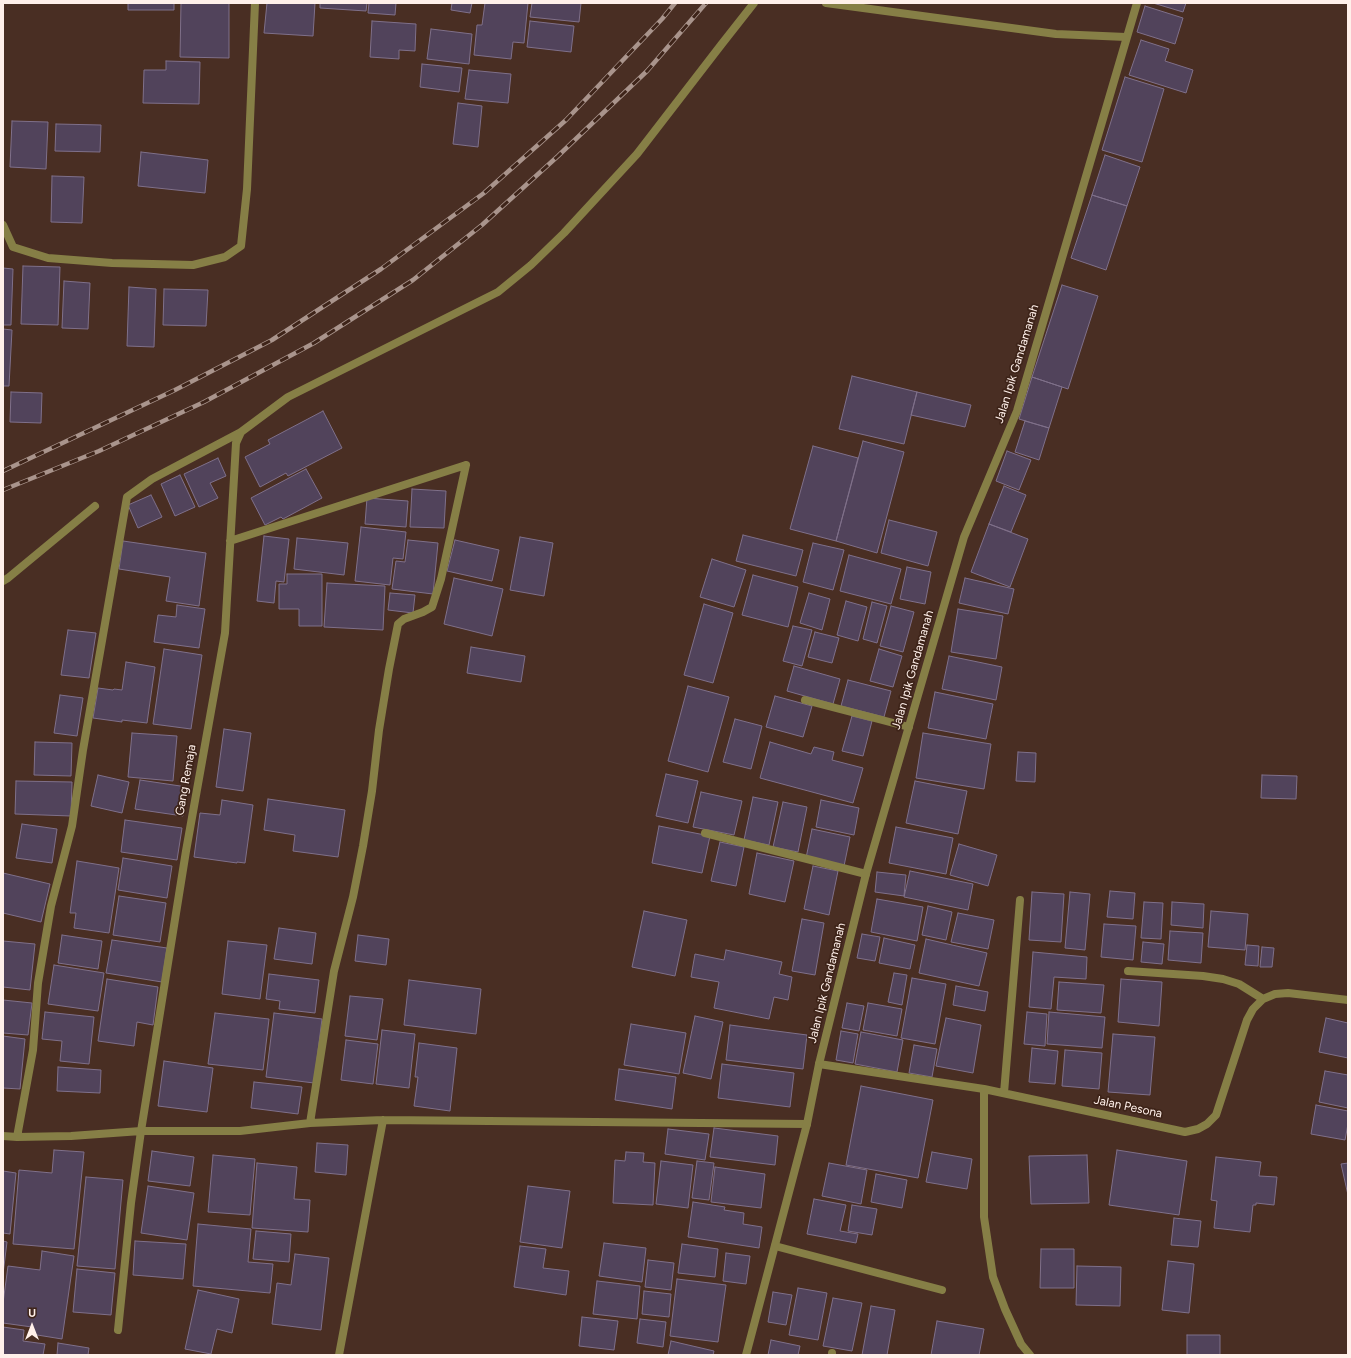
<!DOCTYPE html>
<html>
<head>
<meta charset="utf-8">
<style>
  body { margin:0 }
  #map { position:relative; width:1351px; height:1358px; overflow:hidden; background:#492e23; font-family:Figtree,sans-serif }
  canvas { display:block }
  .frame { position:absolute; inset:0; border:4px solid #fff0ea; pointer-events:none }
  .north { position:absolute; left:12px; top:1306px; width:40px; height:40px; -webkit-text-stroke:3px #3e2419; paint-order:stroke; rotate:0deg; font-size:11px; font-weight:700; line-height:16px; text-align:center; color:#fff0ea }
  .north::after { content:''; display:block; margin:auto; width:14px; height:18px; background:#fff0ea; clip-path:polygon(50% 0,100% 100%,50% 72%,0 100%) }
</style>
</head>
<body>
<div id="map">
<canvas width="1351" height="1358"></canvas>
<div class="frame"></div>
<div class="north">U</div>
</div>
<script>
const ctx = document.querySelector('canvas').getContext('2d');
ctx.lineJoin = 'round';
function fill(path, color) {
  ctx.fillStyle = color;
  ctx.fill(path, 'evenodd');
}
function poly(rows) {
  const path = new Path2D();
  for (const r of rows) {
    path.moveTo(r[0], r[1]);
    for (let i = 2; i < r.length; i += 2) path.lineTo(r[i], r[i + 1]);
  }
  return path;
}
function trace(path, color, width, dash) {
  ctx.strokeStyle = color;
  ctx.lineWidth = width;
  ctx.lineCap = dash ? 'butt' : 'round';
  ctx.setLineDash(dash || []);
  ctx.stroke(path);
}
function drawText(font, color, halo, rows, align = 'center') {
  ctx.font = font + ' Figtree,sans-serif';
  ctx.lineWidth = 3.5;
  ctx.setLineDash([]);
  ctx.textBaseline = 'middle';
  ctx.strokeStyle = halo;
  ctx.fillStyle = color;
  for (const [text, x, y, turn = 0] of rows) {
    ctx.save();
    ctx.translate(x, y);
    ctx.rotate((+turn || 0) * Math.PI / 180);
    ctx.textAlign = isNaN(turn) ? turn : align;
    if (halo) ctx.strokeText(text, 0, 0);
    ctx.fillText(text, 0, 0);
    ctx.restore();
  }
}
const building = poly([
  [128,3,174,3,174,10,128,10,128,3],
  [181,3,229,3,229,58,180,57,181,3],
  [267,3,315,3,313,36,264,33,267,3],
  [320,3,367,3,366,11,320,8,320,3],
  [369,3,396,3,395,15,368,13,369,3],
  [452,3,472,3,470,13,451,10,452,3],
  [485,3,528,3,524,43,513,42,511,59,474,55,477,25,482,25,485,3],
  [532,3,581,3,579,22,530,17,532,3],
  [1153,3,1186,3,1183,12,1153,3],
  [1145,6,1183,18,1175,44,1137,32,1145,6],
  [372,21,416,24,415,51,399,50,399,59,370,57,372,21],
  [530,21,574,26,571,52,527,47,530,21],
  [431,29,472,34,469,64,427,59,431,29],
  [1141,40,1169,49,1165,61,1193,70,1186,93,1129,75,1141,40],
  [166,61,200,62,199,104,143,103,144,70,166,70,166,61],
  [422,64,462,68,459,92,420,87,422,64],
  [469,70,511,74,508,103,465,99,469,70],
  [1125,77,1164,89,1142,162,1102,150,1125,77],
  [458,103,482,106,478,147,453,144,458,103],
  [12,121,48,122,46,169,10,167,12,121],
  [56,124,101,125,100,152,55,151,56,124],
  [141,152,208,160,205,193,138,186,141,152],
  [1105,155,1140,167,1127,206,1092,195,1105,155],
  [52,176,84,177,82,223,51,222,52,176],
  [1092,195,1127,206,1106,270,1071,258,1092,195],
  [23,266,60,267,58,325,21,324,23,266],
  [3,268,13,269,11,325,3,325,3,268],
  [64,281,90,283,88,329,62,328,64,281],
  [1062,285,1098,296,1068,389,1032,377,1062,285],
  [129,287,156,289,154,347,127,346,129,287],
  [164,289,208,290,206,326,163,325,164,289],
  [3,329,12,330,9,386,3,386,3,329],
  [852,376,917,392,904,444,839,429,852,376],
  [1032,377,1062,387,1049,428,1019,419,1032,377],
  [11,392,42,393,41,423,10,422,11,392],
  [917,392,971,405,965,427,911,415,917,392],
  [323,411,342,448,288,476,286,473,260,487,245,457,270,444,268,440,323,411],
  [1025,421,1049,428,1039,460,1015,452,1025,421],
  [863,441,904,452,877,553,836,541,863,441],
  [813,446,858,458,836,541,790,529,813,446],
  [1007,451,1031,460,1019,490,996,481,1007,451],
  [218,458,226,476,210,483,218,498,199,507,184,474,218,458],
  [306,469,322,498,283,519,281,517,265,525,251,498,306,469],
  [180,475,195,507,175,516,161,484,180,475],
  [1004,486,1026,495,1011,532,989,524,1004,486],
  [412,489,446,491,444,528,410,527,412,489],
  [151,495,162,517,138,528,128,505,151,495],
  [367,498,408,501,406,527,365,524,367,498],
  [889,520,937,532,928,566,881,553,889,520],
  [989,524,1028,539,1010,587,971,572,989,524],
  [361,527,406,532,403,559,393,558,390,585,355,581,361,527],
  [743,535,803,550,796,576,736,561,743,535],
  [264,536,289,539,284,582,276,581,274,603,257,601,264,536],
  [520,537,553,543,544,596,510,590,520,537],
  [297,538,348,543,344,575,294,569,297,538],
  [408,540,438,543,433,594,392,589,396,561,405,562,408,540],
  [455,540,499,550,492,581,447,571,455,540],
  [123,541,206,553,199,606,166,601,170,577,119,569,123,541],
  [813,543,844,550,833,590,803,582,813,543],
  [849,555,901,569,891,604,840,591,849,555],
  [712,559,746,570,734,607,700,597,712,559],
  [907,567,931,572,925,604,900,599,907,567],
  [287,574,322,574,322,626,299,626,299,609,279,609,279,584,287,584,287,574],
  [753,575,798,587,788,627,742,615,753,575],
  [454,578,503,589,492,636,444,624,454,578],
  [965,578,1014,589,1008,614,959,603,965,578],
  [327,583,385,586,383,630,324,627,327,583],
  [390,593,415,595,413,613,388,610,390,593],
  [809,593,830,599,822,630,800,623,809,593],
  [846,601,867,607,858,641,837,635,846,601],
  [872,602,887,606,877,643,863,639,872,602],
  [704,604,733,613,713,683,684,675,704,604],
  [177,605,205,609,199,648,154,642,158,615,176,617,177,605],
  [891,606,914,612,903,652,880,646,891,606],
  [958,609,1003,616,996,659,951,652,958,609],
  [793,626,812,630,802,666,783,661,793,626],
  [68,630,96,633,89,678,61,675,68,630],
  [815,632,839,638,832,663,808,657,815,632],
  [471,647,525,656,521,682,467,673,471,647],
  [164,649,202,655,191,729,153,724,164,649],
  [879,649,902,656,893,687,870,681,879,649],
  [949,656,1002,667,996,700,942,689,949,656],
  [126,662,155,667,147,723,122,720,122,722,93,718,98,688,113,690,114,689,122,690,126,662],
  [794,666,840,679,833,704,787,691,794,666],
  [848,680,891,691,884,717,841,706,848,680],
  [688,686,729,697,708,772,668,761,688,686],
  [935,692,993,704,986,739,928,728,935,692],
  [60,695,83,698,77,736,54,733,60,695],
  [775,696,812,706,803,737,766,727,775,696],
  [852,716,872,721,863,756,842,751,852,716],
  [735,719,762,726,751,769,723,762,735,719],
  [224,729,251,733,243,791,216,787,224,729],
  [132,733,177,736,173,781,128,777,132,733],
  [923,733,991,744,984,789,916,778,923,733],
  [35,742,72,743,71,776,34,775,35,742],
  [770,742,811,754,814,747,834,752,832,760,863,768,853,803,760,778,770,742],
  [1018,752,1036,753,1035,782,1016,781,1018,752],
  [666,774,698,781,688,823,656,816,666,774],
  [98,775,129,782,122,813,91,806,98,775],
  [1262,775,1297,776,1296,799,1261,798,1262,775],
  [140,780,187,787,183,816,135,809,140,780],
  [16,781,72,782,71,816,15,814,16,781],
  [915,781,967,791,958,834,906,823,915,781],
  [701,792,742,801,734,835,693,827,701,792],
  [753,797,778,802,769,845,744,840,753,797],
  [268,799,345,810,338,857,293,851,295,835,264,830,268,799],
  [222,800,253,805,245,863,237,862,237,863,194,857,200,813,220,815,222,800],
  [821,800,859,808,854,835,816,827,821,800],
  [783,802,807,807,798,852,773,847,783,802],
  [125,820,182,828,177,860,121,852,125,820],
  [22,824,57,829,52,863,16,858,22,824],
  [659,826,710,836,702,873,652,863,659,826],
  [896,827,953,838,946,874,889,863,896,827],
  [812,829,850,837,844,866,806,858,812,829],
  [720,842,744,847,736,886,711,881,720,842],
  [959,844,997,855,988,886,950,875,959,844],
  [757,853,794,861,785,902,749,894,757,853],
  [123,858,172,866,167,898,118,890,123,858],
  [77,861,119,868,109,933,74,928,76,913,70,913,77,861],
  [813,866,838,871,829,915,804,909,813,866],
  [910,871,973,884,968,910,904,897,910,871],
  [877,872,906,875,904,896,875,892,877,872],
  [3,873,50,884,41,922,3,913,3,873],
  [1110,891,1135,893,1133,919,1107,917,1110,891],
  [1032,892,1064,894,1061,942,1029,940,1032,892],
  [1070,892,1090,894,1085,950,1065,948,1070,892],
  [119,896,166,903,160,942,113,935,119,896],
  [877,899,923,907,917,941,871,932,877,899],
  [1144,902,1163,903,1161,939,1141,938,1144,902],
  [1172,902,1204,904,1203,928,1171,925,1172,902],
  [928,906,952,912,946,940,922,935,928,906],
  [644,911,687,920,675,976,632,967,644,911],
  [1211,911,1248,914,1245,950,1208,947,1211,911],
  [958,913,994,920,988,949,951,942,958,913],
  [802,919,824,923,815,975,792,971,802,919],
  [1104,924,1136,926,1133,960,1101,957,1104,924],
  [279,928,316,933,312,964,274,959,279,928],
  [1170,931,1203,933,1201,963,1168,960,1170,931],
  [862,934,880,937,875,961,857,958,862,934],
  [62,935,102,941,98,969,58,963,62,935],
  [358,935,389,939,386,965,355,961,358,935],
  [884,938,915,945,910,969,879,963,884,938],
  [926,939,987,953,979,986,919,973,926,939],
  [112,940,167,948,162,982,106,973,112,940],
  [3,941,35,944,30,990,3,987,3,941],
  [228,941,267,945,260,999,222,994,228,941],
  [1143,942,1164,944,1162,964,1141,962,1143,942],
  [1247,945,1259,946,1258,966,1245,965,1247,945],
  [1262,947,1274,948,1272,967,1260,967,1262,947],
  [726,950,782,962,779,974,792,977,788,1000,774,997,769,1019,714,1008,719,982,691,977,695,954,724,960,726,950],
  [1033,952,1087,957,1086,979,1054,977,1051,1009,1029,1007,1033,952],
  [54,965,104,973,98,1011,48,1004,54,965],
  [894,973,907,975,902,1005,888,1002,894,973],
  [269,974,319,980,315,1013,279,1009,280,1001,266,999,269,974],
  [912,978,946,984,935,1044,901,1038,912,978],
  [107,979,158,987,153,1025,137,1022,134,1046,98,1041,107,979],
  [1121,979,1162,982,1159,1026,1118,1022,1121,979],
  [409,980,481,989,476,1034,404,1025,409,980],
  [1059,982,1104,985,1101,1013,1057,1010,1059,982],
  [956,986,988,992,985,1011,953,1005,956,986],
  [350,996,383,999,377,1040,345,1036,350,996],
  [3,1000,32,1003,28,1035,3,1033,3,1000],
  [847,1003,864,1006,859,1031,842,1028,847,1003],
  [868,1003,902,1009,897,1036,863,1030,868,1003],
  [45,1012,94,1017,89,1064,60,1061,62,1041,42,1039,45,1012],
  [1027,1012,1047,1014,1045,1046,1024,1044,1027,1012],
  [1049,1012,1105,1017,1102,1048,1047,1044,1049,1012],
  [215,1013,269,1019,263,1070,208,1064,215,1013],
  [274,1013,322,1019,314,1083,266,1077,274,1013],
  [695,1016,723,1022,711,1079,683,1073,695,1016],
  [946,1018,981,1025,973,1073,936,1066,946,1018],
  [1326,1018,1348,1023,1348,1058,1319,1052,1326,1018],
  [631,1024,686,1033,679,1074,624,1065,631,1024],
  [730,1025,807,1035,803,1069,726,1060,730,1025],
  [382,1030,415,1034,409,1088,376,1084,382,1030],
  [841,1031,858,1034,853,1063,836,1060,841,1031],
  [861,1032,903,1040,897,1072,855,1064,861,1032],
  [1113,1034,1155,1037,1150,1095,1108,1092,1113,1034],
  [3,1036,25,1039,20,1089,3,1088,3,1036],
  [346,1040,378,1044,373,1084,341,1080,346,1040],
  [419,1043,457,1048,450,1111,414,1106,418,1077,415,1077,419,1043],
  [914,1045,937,1049,932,1077,909,1073,914,1045],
  [1032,1048,1058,1051,1055,1084,1029,1082,1032,1048],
  [1065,1050,1102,1053,1099,1089,1062,1086,1065,1050],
  [164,1061,213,1068,207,1112,158,1106,164,1061],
  [722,1064,794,1073,790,1107,718,1098,722,1064],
  [58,1067,101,1070,100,1093,57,1091,58,1067],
  [619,1069,676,1077,672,1109,615,1100,619,1069],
  [1325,1071,1348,1075,1348,1108,1319,1102,1325,1071],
  [254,1082,302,1087,298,1114,251,1108,254,1082],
  [861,1086,933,1100,918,1178,846,1165,861,1086],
  [1316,1105,1348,1111,1348,1124,1345,1140,1311,1134,1316,1105],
  [714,1128,778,1136,775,1165,710,1157,714,1128],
  [668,1129,709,1134,705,1160,665,1154,668,1129],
  [317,1143,348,1145,346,1175,315,1172,317,1143],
  [54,1150,84,1152,74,1249,13,1244,19,1170,52,1173,54,1150],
  [1117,1150,1187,1161,1179,1215,1109,1205,1117,1150],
  [152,1151,194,1157,190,1186,148,1181,152,1151],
  [626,1152,644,1153,643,1162,655,1163,653,1205,613,1203,615,1160,625,1161,626,1152],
  [932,1152,972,1159,967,1189,926,1182,932,1152],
  [213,1155,255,1159,250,1215,208,1212,213,1155],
  [1087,1155,1089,1203,1031,1204,1029,1156,1087,1155],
  [1216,1157,1261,1162,1259,1176,1277,1177,1274,1205,1256,1203,1256,1205,1253,1205,1250,1232,1214,1228,1217,1201,1211,1200,1216,1157],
  [661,1161,693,1165,688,1208,656,1204,661,1161],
  [697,1161,714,1163,709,1200,692,1198,697,1161],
  [257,1163,297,1167,294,1199,310,1200,308,1232,252,1228,257,1163],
  [829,1163,867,1170,861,1204,822,1196,829,1163],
  [1348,1163,1348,1195,1341,1164,1348,1163],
  [715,1167,765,1174,761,1208,711,1202,715,1167],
  [3,1171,16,1173,10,1234,3,1233,3,1171],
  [876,1174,907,1180,902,1208,871,1202,876,1174],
  [86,1177,123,1180,115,1269,77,1266,86,1177],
  [148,1186,194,1193,187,1240,141,1233,148,1186],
  [528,1186,570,1191,562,1248,520,1242,528,1186],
  [814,1199,846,1205,840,1231,858,1234,856,1243,807,1234,814,1199],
  [693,1202,725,1207,724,1210,744,1213,743,1224,762,1227,759,1248,688,1237,693,1202],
  [852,1205,877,1209,872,1235,848,1231,852,1205],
  [1174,1218,1201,1221,1198,1247,1171,1245,1174,1218],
  [198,1224,251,1229,248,1262,273,1264,270,1293,193,1286,198,1224],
  [256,1231,291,1234,289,1262,253,1259,256,1231],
  [3,1241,7,1242,3,1274,3,1241],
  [135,1241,186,1244,183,1279,133,1275,135,1241],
  [604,1243,646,1248,642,1282,599,1276,604,1243],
  [682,1244,718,1249,715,1277,678,1273,682,1244],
  [520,1246,546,1249,543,1268,569,1271,566,1295,514,1287,520,1246],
  [1041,1249,1074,1249,1074,1288,1040,1288,1041,1249],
  [42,1251,74,1256,62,1339,31,1334,32,1327,3,1323,3,1303,8,1266,40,1270,42,1251],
  [726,1253,750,1256,746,1284,723,1281,726,1253],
  [295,1254,329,1258,321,1330,272,1324,277,1283,291,1285,295,1254],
  [648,1260,674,1263,671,1290,645,1287,648,1260],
  [1168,1261,1194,1264,1189,1313,1162,1310,1168,1261],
  [1077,1266,1121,1267,1120,1306,1076,1305,1077,1266],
  [77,1269,115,1273,111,1315,73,1312,77,1269],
  [677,1279,726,1285,718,1342,670,1336,677,1279],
  [597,1281,640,1286,637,1319,593,1314,597,1281],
  [798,1288,827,1293,818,1340,789,1335,798,1288],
  [198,1290,239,1299,232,1333,217,1329,211,1354,185,1349,198,1290],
  [644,1291,671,1294,669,1317,642,1314,644,1291],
  [773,1292,792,1295,786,1325,768,1322,773,1292],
  [833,1298,862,1303,852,1351,823,1346,833,1298],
  [871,1306,895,1310,887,1355,862,1355,871,1306],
  [582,1317,618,1321,614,1350,579,1346,582,1317],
  [640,1319,666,1322,663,1347,637,1343,640,1319],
  [937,1321,984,1329,979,1355,931,1355,937,1321],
  [3,1327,24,1330,23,1341,45,1344,43,1355,3,1355,3,1327],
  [1187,1335,1220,1335,1220,1355,1187,1355,1187,1335],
  [771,1340,800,1346,798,1355,768,1355,771,1340],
  [671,1341,714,1351,713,1355,668,1355,671,1341],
  [58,1343,89,1348,88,1355,57,1355,58,1343]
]);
const minor = poly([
  [826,3,1056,34,1126,37],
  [3,225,13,247,48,258,112,263,193,265,225,257,241,246,247,189,255,3],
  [230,541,466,465],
  [3,581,8,578,95,506],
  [805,700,909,727],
  [705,833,866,874],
  [1128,971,1203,976,1223,979,1239,984,1263,999],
  [819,1064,984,1089,1185,1132,1198,1129,1207,1124,1216,1115,1247,1020,1253,1009,1263,999,1275,994,1288,993,1348,1000],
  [984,1089,984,1217,993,1277,1005,1309,1021,1344,1030,1355],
  [1004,1093,1020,900],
  [310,1123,334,971,353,897,363,846,372,791,379,730,389,669,398,624,404,619,423,612,432,607,441,579,466,465],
  [3,1136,17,1137,71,1136,141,1131,240,1131,310,1123,383,1120,807,1124],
  [17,1137,33,1050,38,983,51,906,72,826,83,750,127,497,152,479,241,432,288,397,498,292,531,265,564,233,637,154,721,45,754,3],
  [775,1246,942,1290],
  [118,1330,131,1203,141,1131,186,851,225,633,236,443,241,432],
  [339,1355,383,1120],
  [832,1355,832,1353]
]);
const tertiary = poly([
  [746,1355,807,1124,819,1064,866,874,964,537,1017,411,1137,3]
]);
const rail = poly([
  [3,471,175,390,272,340,381,269,484,193,566,120,662,19,675,3],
  [3,490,99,451,204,402,314,343,413,280,482,225,558,156,647,71,706,3]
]);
const streetNames = [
  ["Jalan Ipik Gandamanah",1017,364,-73],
  ["Jalan Ipik Gandamanah",913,670,-74],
  ["Gang Remaja",186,780,-80],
  ["Jalan Ipik Gandamanah",827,983,-76],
  ["Jalan Pesona",1128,1107,12]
];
fill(building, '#51435b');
trace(building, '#7f708a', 1);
trace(minor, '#867f46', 8);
trace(tertiary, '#867f46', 8);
trace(rail, '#a9948c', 4.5);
trace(rail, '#3e2419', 3, [9]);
drawText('12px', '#fff0ea', '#3e2419', streetNames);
</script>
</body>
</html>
